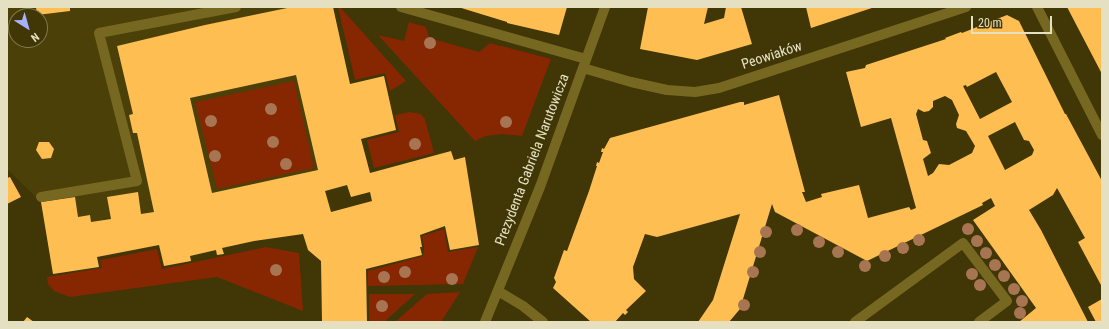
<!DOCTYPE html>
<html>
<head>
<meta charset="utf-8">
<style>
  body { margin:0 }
  #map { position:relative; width:1109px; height:329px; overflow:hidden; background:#403606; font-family:"Roboto Condensed",sans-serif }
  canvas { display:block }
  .frame { position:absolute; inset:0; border:8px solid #e6e0c2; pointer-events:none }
  .north { position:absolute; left:8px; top:8px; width:40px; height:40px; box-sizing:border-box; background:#403606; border:1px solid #827a51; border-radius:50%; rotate:143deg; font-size:11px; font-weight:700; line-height:16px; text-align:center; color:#e6e0c2 }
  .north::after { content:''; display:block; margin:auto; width:14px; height:18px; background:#a6b1fc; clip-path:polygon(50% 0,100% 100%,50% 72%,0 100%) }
  .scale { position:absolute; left:971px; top:16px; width:81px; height:18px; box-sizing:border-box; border:2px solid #e6e0c2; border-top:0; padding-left:5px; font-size:12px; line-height:14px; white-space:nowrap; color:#e6e0c2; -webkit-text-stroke:3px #403606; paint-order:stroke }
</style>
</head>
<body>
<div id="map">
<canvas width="1109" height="329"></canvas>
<div class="frame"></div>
<div class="north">N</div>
<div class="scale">20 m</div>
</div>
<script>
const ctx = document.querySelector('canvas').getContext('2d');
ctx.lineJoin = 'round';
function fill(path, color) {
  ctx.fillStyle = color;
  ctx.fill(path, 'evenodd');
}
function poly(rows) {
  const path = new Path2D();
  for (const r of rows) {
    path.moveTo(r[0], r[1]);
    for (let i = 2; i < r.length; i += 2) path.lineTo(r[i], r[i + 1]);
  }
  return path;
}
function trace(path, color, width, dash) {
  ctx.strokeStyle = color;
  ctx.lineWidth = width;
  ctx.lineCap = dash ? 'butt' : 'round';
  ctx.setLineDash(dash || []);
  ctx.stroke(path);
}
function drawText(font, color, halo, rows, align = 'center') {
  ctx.font = font + ' "Roboto Condensed",sans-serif';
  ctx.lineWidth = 4;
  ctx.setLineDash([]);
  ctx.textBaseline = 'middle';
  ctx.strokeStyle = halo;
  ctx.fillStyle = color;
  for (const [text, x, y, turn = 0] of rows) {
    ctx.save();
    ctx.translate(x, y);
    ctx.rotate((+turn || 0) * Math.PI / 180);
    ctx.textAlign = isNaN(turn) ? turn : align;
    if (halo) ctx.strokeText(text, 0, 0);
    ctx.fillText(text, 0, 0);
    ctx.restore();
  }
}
const built = poly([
  [7,7,333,7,350,84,384,76,396,130,361,139,370,173,366,173,370,192,351,197,347,185,326,191,331,212,318,232,254,241,223,248,224,254,217,255,215,250,190,256,191,261,164,266,159,245,97,257,99,267,53,274,41,202,7,169],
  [16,16,40,16,40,40,16,40]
]);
const green = poly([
  [338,7,340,7,406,81,390,91,385,73,355,80],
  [409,22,426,27,429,38,479,52,490,43,551,59,522,136,502,134,486,136,475,141,378,35,404,41],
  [294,81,314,168,217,189,195,102],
  [410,112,421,114,425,119,434,153,374,168,367,140,399,132,395,115],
  [444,229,448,252,478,247,463,284,368,286,368,271,423,256,424,247,422,236],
  [266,247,299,253,303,311,217,277,70,297,54,291,48,284,47,277,102,268,100,260,157,249,162,269],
  [460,292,441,322,395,322,427,294],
  [369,294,415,294,384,322,369,322]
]);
const building = poly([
  [36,7,70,7,70,11,37,15],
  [292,7,333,7,350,84,384,76,396,130,361,139,370,173,451,151,454,160,465,157,479,245,450,250,445,226,420,235,422,247,420,247,422,255,366,269,367,322,322,322,321,261,308,250,303,234,254,241,222,248,224,254,217,255,216,250,190,256,191,261,164,266,159,245,97,257,99,267,53,274,41,202,75,197,78,217,90,215,91,222,111,219,107,197,138,192,141,214,154,212,137,133,133,133,129,115,133,114,117,46,205,25],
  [296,75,318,170,212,193,190,98],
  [347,185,351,197,370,192,372,201,331,212,325,191],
  [458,7,567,7,559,35,507,23,507,22],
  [648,7,708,7,704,24,724,18,726,7,741,7,752,44,697,60,640,49],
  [806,7,875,7,811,28],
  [1067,7,1102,7,1102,74],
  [1007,15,1019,21,1065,114,1066,114,1102,181,1102,287,1078,242,1085,238,1057,188,1053,195,1029,210,1041,230,1088,322,1019,322,1036,308,973,220,995,206,991,198,982,203,983,205,867,261,775,212,772,204,740,309,729,322,698,322,713,300,740,214,657,237,645,234,633,267,634,279,646,291,626,310,628,312,625,315,623,313,615,322,591,322,553,288,556,282,554,278,564,250,567,251,589,191,597,166,596,166,597,162,599,163,603,152,601,152,602,148,604,149,610,138,740,102,744,102,744,105,779,95,805,192,802,192,806,202,822,197,821,194,859,185,868,218,909,207,911,210,916,208,891,118,861,127,846,72,865,68,866,65,946,39,945,38,961,32,962,33],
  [996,72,1012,102,980,119,963,86,966,85,967,87],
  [945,96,952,100,959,115,956,124,957,128,966,131,975,146,972,153,949,165,939,164,933,173,928,176,923,159,931,153,927,141,923,140,916,114,918,109,924,112,929,111,933,107,933,101],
  [1015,122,1024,140,1029,141,1034,150,1032,155,1005,170,988,136],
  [39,142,49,142,54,149,51,158,42,159,36,150],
  [10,177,21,197,7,204,7,178],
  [1102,299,1102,322,1096,322,1088,307],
  [27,317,34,322,23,322]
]);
const lane = poly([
  [401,7,586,59],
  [41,197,137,181,99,33,236,7],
  [855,322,963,243,1007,301,979,322]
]);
const street = poly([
  [1037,7,1102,135],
  [583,68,631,82,667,90,695,92,719,88,966,7],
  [498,291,523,306,543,322],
  [485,322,540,187,605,7]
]);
const trees = [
  [430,43],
  [271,109],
  [211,121],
  [506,122],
  [273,142],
  [415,144],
  [215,156],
  [286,164],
  [968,229],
  [797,230],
  [766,232],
  [919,240],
  [977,241],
  [819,242],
  [903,248],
  [760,252],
  [838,252],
  [986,253],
  [885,256],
  [995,265],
  [865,266],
  [276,270],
  [405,272],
  [753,272],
  [972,274],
  [1004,276],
  [384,277],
  [452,279],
  [980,285],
  [1014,289],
  [1022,301],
  [744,305],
  [382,306],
  [1020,313]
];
const streetNames = [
  ["Peowiaków",772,56,-18],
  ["Prezydenta Gabriela Narutowicza",533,160,-69]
];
fill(built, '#4b4007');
fill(green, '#872702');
fill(building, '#febe51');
trace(lane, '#776821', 10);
trace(street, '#776821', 10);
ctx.fillStyle = '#a77552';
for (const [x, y] of trees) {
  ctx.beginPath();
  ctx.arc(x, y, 6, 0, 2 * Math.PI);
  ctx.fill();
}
drawText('14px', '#e6e0c2', '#403606', streetNames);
</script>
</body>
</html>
